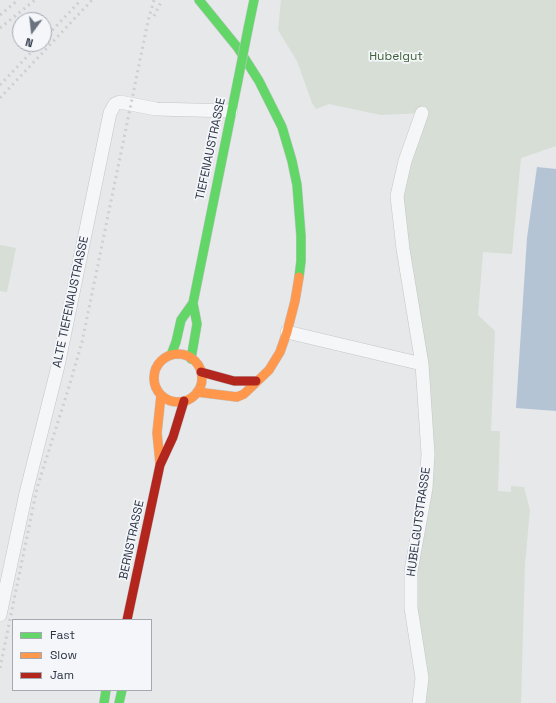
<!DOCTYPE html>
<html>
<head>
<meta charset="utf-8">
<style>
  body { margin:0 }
  #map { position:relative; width:556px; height:703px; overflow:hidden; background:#e6e8ea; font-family:"Space Grotesk",sans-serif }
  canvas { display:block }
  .legend { position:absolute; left:12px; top:619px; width:140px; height:72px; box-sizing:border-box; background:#f4f6f9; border:1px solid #a4a8b1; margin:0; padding:5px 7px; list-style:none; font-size:12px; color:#2b3445 }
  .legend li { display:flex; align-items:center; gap:8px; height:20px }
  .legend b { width:20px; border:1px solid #a4a8b1 }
  .north { position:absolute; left:12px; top:12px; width:40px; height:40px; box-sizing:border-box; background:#f4f6f9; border:1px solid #a4a8b1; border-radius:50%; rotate:195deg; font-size:11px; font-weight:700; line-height:16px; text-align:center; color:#2b3445 }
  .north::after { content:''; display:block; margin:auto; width:14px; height:18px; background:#6c737f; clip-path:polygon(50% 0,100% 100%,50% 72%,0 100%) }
</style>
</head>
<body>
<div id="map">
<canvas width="556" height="703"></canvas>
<ul class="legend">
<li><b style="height:5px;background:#63d668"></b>Fast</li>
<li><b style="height:5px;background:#ff974d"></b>Slow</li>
<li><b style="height:5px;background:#b3261e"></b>Jam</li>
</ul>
<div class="north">N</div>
</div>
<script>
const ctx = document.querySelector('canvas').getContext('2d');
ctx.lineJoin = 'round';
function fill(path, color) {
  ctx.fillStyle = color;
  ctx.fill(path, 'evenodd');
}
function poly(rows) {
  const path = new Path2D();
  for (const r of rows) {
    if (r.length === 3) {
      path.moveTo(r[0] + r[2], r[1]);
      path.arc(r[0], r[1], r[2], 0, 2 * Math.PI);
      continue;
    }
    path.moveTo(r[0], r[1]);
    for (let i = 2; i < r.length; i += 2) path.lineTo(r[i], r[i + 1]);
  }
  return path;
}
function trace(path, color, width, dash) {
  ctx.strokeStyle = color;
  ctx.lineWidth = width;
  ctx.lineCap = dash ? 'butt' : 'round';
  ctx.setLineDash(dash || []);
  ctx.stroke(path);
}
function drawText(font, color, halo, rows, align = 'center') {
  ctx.font = font + ' "Space Grotesk",sans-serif';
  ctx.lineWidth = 3.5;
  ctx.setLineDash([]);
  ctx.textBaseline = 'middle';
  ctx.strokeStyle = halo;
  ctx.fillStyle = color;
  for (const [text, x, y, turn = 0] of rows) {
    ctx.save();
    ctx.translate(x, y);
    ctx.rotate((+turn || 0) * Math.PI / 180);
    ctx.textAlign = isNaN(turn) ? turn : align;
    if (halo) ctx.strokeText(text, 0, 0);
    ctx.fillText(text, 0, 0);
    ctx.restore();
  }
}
const green = poly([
  [281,0,556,0,556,146,521,158,512,254,483,252,478,315,495,331,491,431,500,431,498,491,511,492,511,486,524,487,530,510,525,564,521,703,419,703,411,608,428,471,397,196,422,113,381,115,329,104,316,109,312,103,297,61,278,30],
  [0,245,16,248,7,292,0,291]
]);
const water = poly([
  [537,167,556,169,556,411,516,408,527,238]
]);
const street = poly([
  [287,332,422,364],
  [0,615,26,493,58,366,110,113,115,104,120,102,156,109,231,111],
  [419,703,422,678,411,608,411,571,426,488,428,454,422,364,403,249,397,196,405,161,422,113]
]);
const fast = poly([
  [199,0,238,48,259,81,282,127,292,161,297,185,301,236,301,261,299,277],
  [248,29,254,0],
  [171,355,176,342,181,320,193,303,238,80],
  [191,359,197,324,193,303],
  [104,703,106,690],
  [119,703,122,690]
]);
const slow = poly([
  [178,378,24],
  [197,392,237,397,244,394,269,370,280,352,287,332,295,301,299,277],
  [160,463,157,433,161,395]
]);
const jam = poly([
  [201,372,234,381,256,381],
  [127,620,160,465,173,437,184,401]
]);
const rail = poly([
  [0,15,18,0],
  [154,16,162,0],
  [0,28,35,0],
  [44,39,81,0],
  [0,85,39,44],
  [0,98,92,0],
  [0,668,37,488,68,390,82,342,131,104,148,21,154,0]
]);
const fastBridge = poly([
  [238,80,248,29]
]);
const parkNames = [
  ["Hubelgut",396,57]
];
const streetNames = [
  ["TIEFENAUSTRASSE",211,149,-78],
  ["ALTE TIEFENAUSTRASSE",71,302,-78],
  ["HUBELGUTSTRASSE",419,522,-82],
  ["BERNSTRASSE",132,540,-78]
];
fill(green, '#d6ded6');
fill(water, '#b4c4d5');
trace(street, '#c4c6c8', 14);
trace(fast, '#c2c5c8', 10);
trace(slow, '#c2c5c8', 10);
trace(jam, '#c2c5c8', 10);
trace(street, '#f5f6f7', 13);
trace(fast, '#63d668', 9);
trace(slow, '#ff974d', 9);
trace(jam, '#b3261e', 9);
trace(rail, '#cecfd2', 3, [2, 4]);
trace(fastBridge, '#c2c5c8', 10, []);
trace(fastBridge, '#63d668', 9);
drawText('12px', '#3f6138', '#f4f6f9', parkNames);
drawText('12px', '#2b3445', '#f4f6f9', streetNames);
</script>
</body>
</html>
